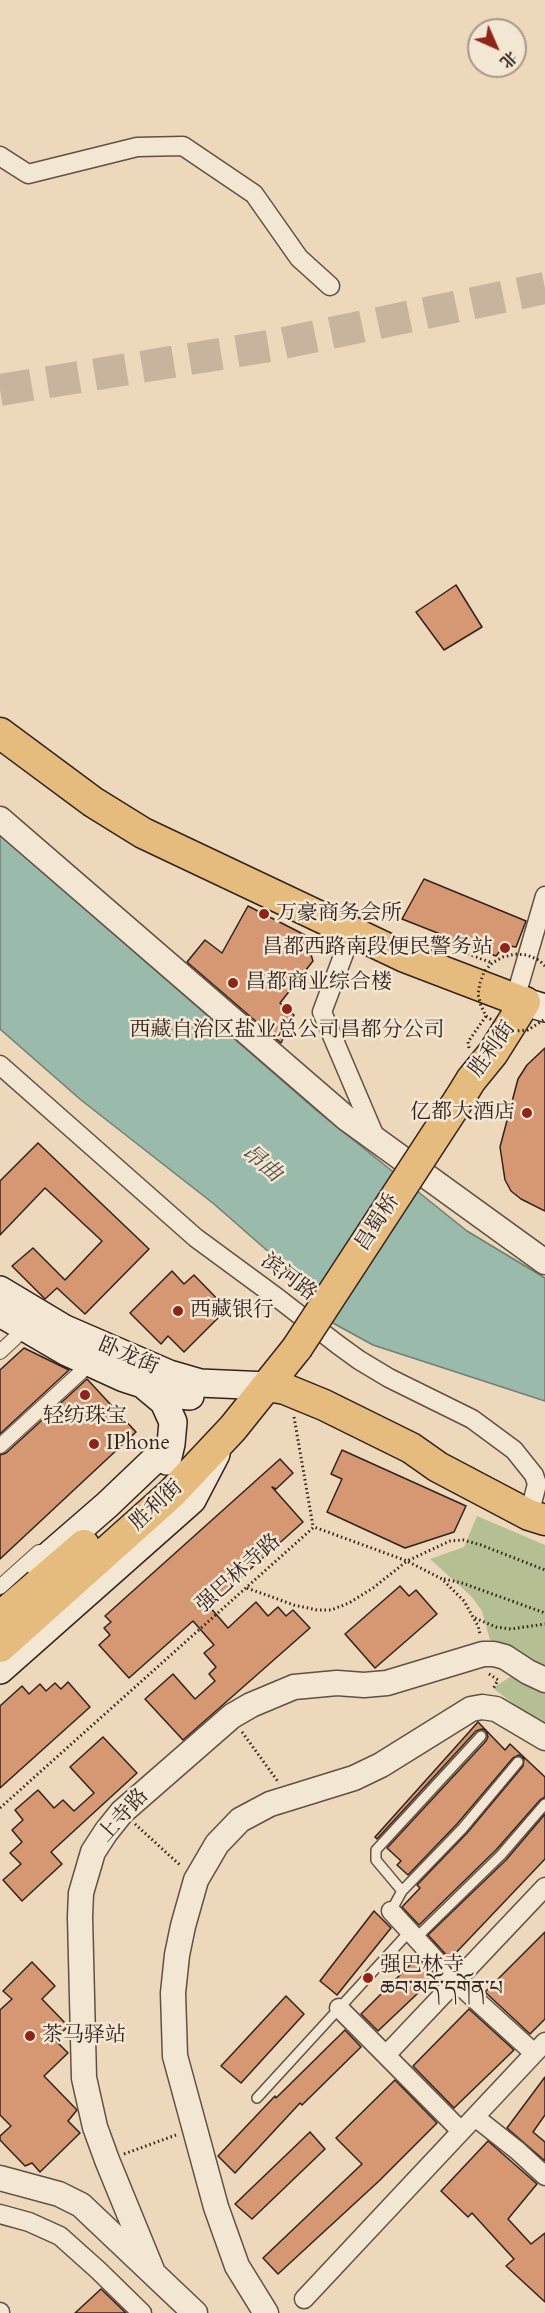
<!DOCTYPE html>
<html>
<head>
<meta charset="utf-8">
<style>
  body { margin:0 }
  #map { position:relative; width:545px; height:2313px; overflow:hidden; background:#edd8bb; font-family:Cardo,"Noto Serif SC",serif }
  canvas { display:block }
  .north { position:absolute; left:467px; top:18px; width:60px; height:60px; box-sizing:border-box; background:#f3e6d3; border:2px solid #a6988b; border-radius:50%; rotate:135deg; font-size:16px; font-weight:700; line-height:24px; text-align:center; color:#32231e }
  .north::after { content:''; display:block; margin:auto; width:21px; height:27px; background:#8f2418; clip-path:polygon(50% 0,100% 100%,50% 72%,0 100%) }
</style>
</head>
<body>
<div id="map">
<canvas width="545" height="2313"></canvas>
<div class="north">北</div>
</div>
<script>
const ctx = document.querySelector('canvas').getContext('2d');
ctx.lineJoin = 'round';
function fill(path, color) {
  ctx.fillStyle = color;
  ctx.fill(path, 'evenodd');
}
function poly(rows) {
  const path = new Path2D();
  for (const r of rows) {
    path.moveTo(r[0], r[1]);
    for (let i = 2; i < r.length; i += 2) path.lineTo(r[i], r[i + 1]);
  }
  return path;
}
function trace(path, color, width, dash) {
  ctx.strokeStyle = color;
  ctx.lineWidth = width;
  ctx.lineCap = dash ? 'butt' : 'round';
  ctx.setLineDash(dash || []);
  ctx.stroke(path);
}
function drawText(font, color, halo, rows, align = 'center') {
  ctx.font = font + ' Cardo,"Noto Serif SC","Noto Serif Tibetan",serif';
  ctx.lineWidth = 5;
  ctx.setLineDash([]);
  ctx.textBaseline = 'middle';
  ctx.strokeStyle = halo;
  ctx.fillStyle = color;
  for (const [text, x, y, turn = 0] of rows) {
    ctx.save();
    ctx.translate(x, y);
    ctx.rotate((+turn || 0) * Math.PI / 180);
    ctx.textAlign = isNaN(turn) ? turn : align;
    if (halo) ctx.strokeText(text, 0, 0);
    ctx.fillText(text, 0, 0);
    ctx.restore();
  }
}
const green = poly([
  [477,1516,545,1545,545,1666,508,1645,490,1640,482,1611,471,1596,430,1559,464,1547],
  [513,1675,545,1690,545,1723,520,1709,493,1688]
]);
const water = poly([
  [0,835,316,1110,467,1231,545,1278,545,1401,373,1345,331,1322,303,1282,214,1204,81,1100,0,1029,0,835]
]);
const building = poly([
  [456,585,482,627,444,650,416,612,456,585],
  [424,879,526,921,516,947,510,946,500,951,496,956,402,919,424,879],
  [248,906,305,935,313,961,280,1003,294,1015,281,1043,187,962,205,940,222,953,248,906],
  [545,1048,545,1211,521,1199,511,1191,505,1180,500,1147,518,1079,527,1065,545,1048],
  [38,1143,149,1249,85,1314,57,1288,45,1299,12,1266,33,1248,65,1280,102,1241,45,1188,0,1235,0,1181,38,1143],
  [172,1271,184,1284,194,1275,227,1309,184,1352,168,1336,161,1344,130,1313,172,1271],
  [24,1348,69,1370,0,1434,0,1370,24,1348],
  [87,1379,136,1432,0,1559,0,1455,6,1453,87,1379],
  [342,1450,466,1506,454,1532,405,1548,327,1512,342,1479,331,1474,342,1450],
  [280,1459,293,1473,276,1489,272,1487,303,1522,209,1606,228,1628,256,1602,268,1616,278,1607,286,1616,293,1610,310,1628,183,1740,145,1699,173,1674,195,1699,215,1681,209,1674,216,1667,204,1653,214,1645,193,1621,129,1678,99,1645,110,1635,104,1628,111,1622,105,1616,280,1459],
  [400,1586,409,1596,416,1590,437,1614,375,1668,345,1634,400,1586],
  [68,1682,90,1707,0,1788,0,1706,22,1686,29,1694,40,1684,46,1691,55,1683,61,1689,68,1682],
  [478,1722,505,1750,510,1744,545,1777,545,1797,540,1800,496,1850,419,1925,402,1907,420,1888,417,1885,467,1833,523,1766,524,1759,519,1755,513,1758,457,1824,408,1875,397,1865,401,1861,387,1848,486,1741,488,1737,486,1731,482,1729,476,1731,377,1839,375,1837,478,1722],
  [103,1737,137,1773,51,1852,62,1864,22,1901,3,1880,21,1864,10,1853,22,1842,12,1830,23,1820,15,1810,38,1790,54,1808,63,1800,74,1811,94,1793,70,1767,103,1737],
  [545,1814,545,1859,450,1959,428,1935,506,1860,545,1814],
  [374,1911,391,1928,337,1995,320,1981,374,1911],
  [545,1932,545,2019,530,2034,485,1992,545,1932],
  [418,1957,436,1976,378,2031,361,2014,418,1957],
  [32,1962,55,1986,42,1999,68,2026,55,2040,68,2053,44,2076,77,2110,68,2121,80,2133,40,2172,32,2163,25,2166,0,2140,0,2136,11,2126,0,2115,0,2010,12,1999,3,1991,32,1962],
  [286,1996,304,2014,241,2083,221,2066,286,1996],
  [469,2009,514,2050,454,2108,413,2066,469,2009],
  [345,2030,361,2047,302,2105,300,2103,235,2173,218,2156,275,2096,276,2098,345,2030],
  [545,2077,545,2115,533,2132,545,2142,545,2161,507,2128,545,2077],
  [395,2080,437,2123,379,2181,278,2274,263,2258,362,2164,336,2138,395,2080],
  [310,2132,325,2149,252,2219,235,2204,310,2132],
  [488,2141,537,2184,508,2219,531,2244,545,2233,545,2302,506,2266,514,2259,472,2213,468,2217,441,2191,488,2141],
  [101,2289,126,2313,75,2313,101,2289]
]);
const trunkTunnel = poly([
  [0,390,269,346,545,288]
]);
const path = poly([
  [464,955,466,953,492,963],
  [469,1048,468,1042,486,1016],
  [294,1417,313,1526],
  [444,1579,462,1583,545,1613],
  [247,1588,294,1605,317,1610,331,1610,349,1603,373,1588,407,1561,442,1579,464,1601,478,1626,480,1634],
  [475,1618,496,1627,511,1629,545,1624],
  [489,1674,498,1680,493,1689],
  [242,1732,279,1783],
  [0,1808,314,1527,407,1561,450,1541,463,1540,481,1545,545,1570],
  [135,1824,181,1866],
  [124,2154,176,2135]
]);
const service = poly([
  [402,1891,376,1860,376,1850,481,1736],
  [391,1911,402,1891,462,1829,518,1762],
  [416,1938,501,1855,545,1804],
  [257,2098,410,1931]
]);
const pedestrian = poly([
  [0,1352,15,1338],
  [0,1446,81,1372],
  [0,1587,39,1552]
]);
const minor = poly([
  [0,156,28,174,137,147,183,146,254,194,299,258,330,286],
  [352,932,322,1012,376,1139],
  [515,999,545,896],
  [0,1065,196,1238,279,1299,337,1344,359,1360,389,1378,472,1419,514,1450,534,1475,537,1484,529,1515],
  [391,1911,456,1982,534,2053],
  [339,2008,461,2131],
  [386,2055,545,1887],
  [475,2117,518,2151,545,2176],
  [0,2214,29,2222,60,2236,98,2270,142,2313],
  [304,2299,545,2042],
  [0,2312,0,2313]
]);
const tertiary = poly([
  [0,819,346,1118,545,1262],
  [0,2178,59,2194,81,2205,195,2313],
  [152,2270,107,2160,95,2127,84,2078,80,1917,81,1893,93,1852,106,1832,122,1812,232,1716,251,1705,294,1687,337,1683,364,1685,387,1683,483,1654,494,1654,505,1657,528,1672,545,1680],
  [266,2313,237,2266,216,2207,175,2056,173,1993,177,1955,183,1926,196,1880,217,1844,240,1820,270,1804,354,1778,381,1765,471,1709,482,1707,496,1709,545,1738]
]);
const secondary = poly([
  [515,999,545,1008],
  [0,1290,65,1329,169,1374,200,1383,268,1386],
  [0,1313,67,1352,124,1378,173,1394,190,1396],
  [146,1387,164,1402,173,1422,171,1444,167,1461],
  [39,1564,107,1505,171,1444],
  [0,1670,192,1500,216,1454]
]);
const primary = poly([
  [0,733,93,802,143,833,405,957,515,999],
  [460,1098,471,1080,493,1053,525,1002],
  [268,1386,285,1389,324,1405,411,1448,438,1467,529,1515,545,1520],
  [0,1617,84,1545],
  [0,1647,172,1493,233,1428,297,1348]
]);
const pathBridge = poly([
  [545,966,539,960,527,955,515,954,503,957,492,963,484,972,480,983,478,994,481,1006,486,1016,505,1029,516,1031,528,1030,545,1019]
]);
const primaryBridge = poly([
  [297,1348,460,1098]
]);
const markers = [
  [264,914,6,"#8f2418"],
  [505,948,6,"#8f2418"],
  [233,983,6,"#8f2418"],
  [287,1009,6,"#8f2418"],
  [527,1113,6,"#8f2418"],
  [178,1311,6,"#8f2418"],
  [85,1395,6,"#8f2418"],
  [94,1444,6,"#8f2418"],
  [368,1978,6,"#8f2418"],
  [30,2036,6,"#8f2418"]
];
const poiNames = [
  ["万豪商务会所",276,914],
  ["昌都西路南段便民警务站",493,948,"right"],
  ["昌都商业综合楼",245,983],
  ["西藏自治区盐业总公司昌都分公司",287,1031,"center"],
  ["亿都大酒店",515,1113,"right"],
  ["西藏银行",190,1311],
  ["轻纺珠宝",85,1417,"center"],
  ["IPhone",106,1444],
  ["强巴林寺",380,1966],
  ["ཆབ་མདོ་དགོན་པ",380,1990],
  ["茶马驿站",42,2036]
];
const streetNames = [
  ["胜利街",493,1050,-54],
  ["昌蜀桥",378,1223,-57],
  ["滨河路",288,1278,37],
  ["卧龙街",128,1357,23],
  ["胜利街",157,1506,-43],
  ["强巴林寺路",239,1574,-42],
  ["上寺路",124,1816,-48]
];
const waterNames = [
  ["昂曲",261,1164,40]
];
fill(green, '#b4bf93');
fill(water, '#9abaac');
trace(water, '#707e73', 1.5);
fill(building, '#d69773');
trace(building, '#32231e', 1.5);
trace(trunkTunnel, '#c8b49c', 32, [32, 16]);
trace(service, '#615045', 12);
trace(pedestrian, '#615045', 16);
trace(minor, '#615045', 21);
trace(tertiary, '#615045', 27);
trace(secondary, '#32231e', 30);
trace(primary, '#32231e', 33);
trace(path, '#32231e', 3, [1.5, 3]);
trace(service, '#f3e6d3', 9);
trace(pedestrian, '#f3e6d3', 14);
trace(minor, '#f3e6d3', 18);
trace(tertiary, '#f3e6d3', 24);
trace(secondary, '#f3e6d3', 27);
trace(primary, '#e6bc7e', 30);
trace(primaryBridge, '#32231e', 33, []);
trace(pathBridge, '#32231e', 3, [1.5, 3]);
trace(primaryBridge, '#e6bc7e', 30);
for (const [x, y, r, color] of markers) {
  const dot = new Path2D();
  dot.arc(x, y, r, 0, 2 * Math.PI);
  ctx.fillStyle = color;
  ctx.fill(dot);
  trace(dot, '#f3e6d3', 2);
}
drawText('21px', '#32231e', '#f3e6d3', poiNames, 'left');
drawText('21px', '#32231e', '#f3e6d3', streetNames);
drawText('italic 22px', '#515049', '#f3e6d3', waterNames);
</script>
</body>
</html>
